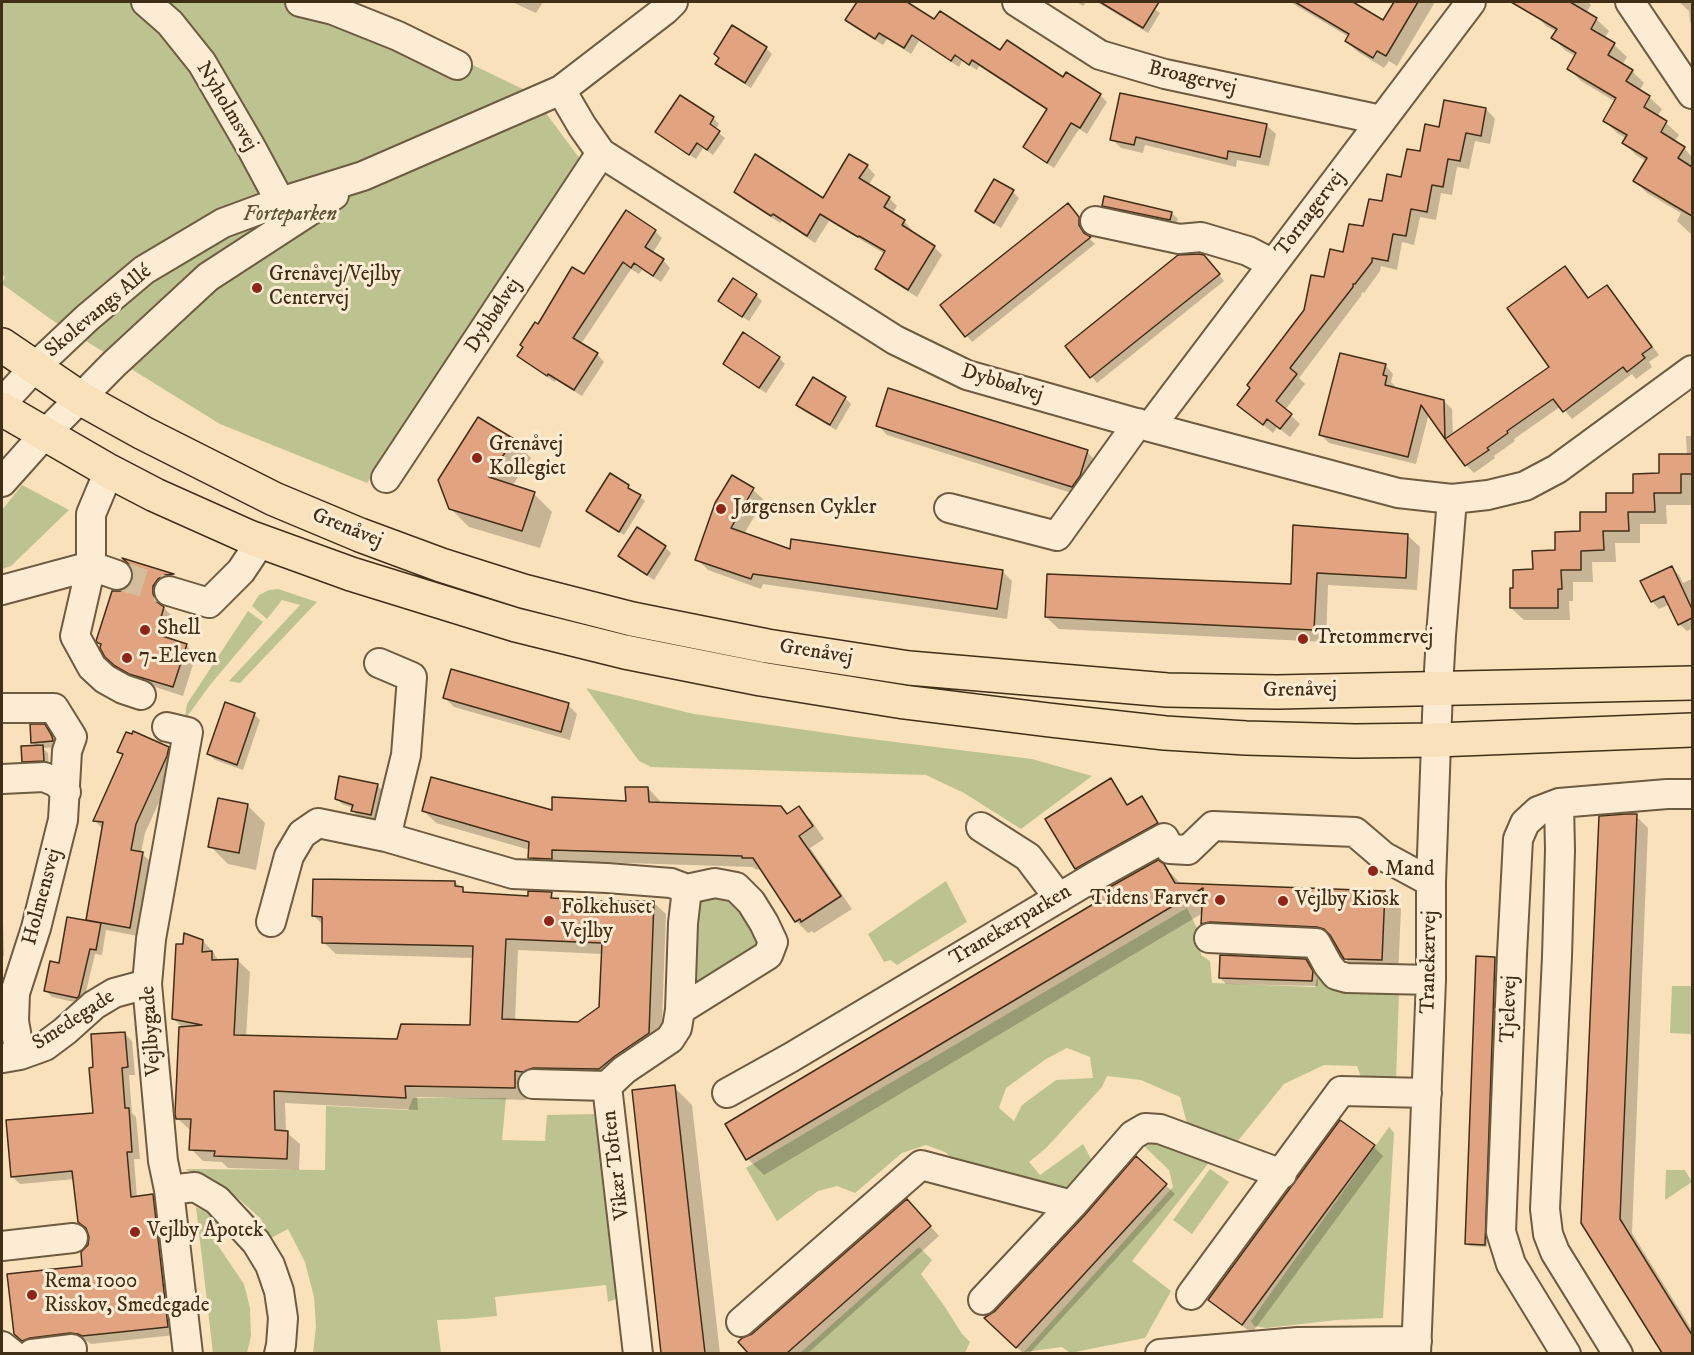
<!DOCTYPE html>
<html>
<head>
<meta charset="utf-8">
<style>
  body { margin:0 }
  #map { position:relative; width:1694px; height:1355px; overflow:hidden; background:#f9e1bb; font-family:"IM FELL DW Pica",serif }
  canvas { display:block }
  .frame { position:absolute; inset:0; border:3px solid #402e17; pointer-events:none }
</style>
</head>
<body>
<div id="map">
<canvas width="1694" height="1355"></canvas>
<div class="frame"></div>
</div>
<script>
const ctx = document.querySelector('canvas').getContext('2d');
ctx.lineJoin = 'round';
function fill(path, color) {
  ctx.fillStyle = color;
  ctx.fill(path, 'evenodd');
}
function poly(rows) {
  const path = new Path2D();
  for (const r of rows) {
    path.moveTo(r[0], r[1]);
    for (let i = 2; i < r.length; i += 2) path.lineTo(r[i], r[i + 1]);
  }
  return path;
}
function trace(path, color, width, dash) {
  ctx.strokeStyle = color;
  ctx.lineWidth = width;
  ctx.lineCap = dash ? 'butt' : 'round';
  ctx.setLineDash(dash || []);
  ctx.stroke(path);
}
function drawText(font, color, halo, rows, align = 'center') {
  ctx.font = font + ' "IM FELL DW Pica",serif';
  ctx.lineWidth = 6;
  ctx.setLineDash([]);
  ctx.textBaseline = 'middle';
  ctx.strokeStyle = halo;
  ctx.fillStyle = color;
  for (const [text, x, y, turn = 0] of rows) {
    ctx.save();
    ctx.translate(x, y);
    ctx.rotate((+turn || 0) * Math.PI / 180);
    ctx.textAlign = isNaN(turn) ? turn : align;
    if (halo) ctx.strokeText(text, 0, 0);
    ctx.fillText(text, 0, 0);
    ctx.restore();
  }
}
const green = poly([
  [2,2,330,2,369,15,531,93,586,167,367,483,220,424,52,320,2,284,5,277,2,274],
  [22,485,69,510,11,566,2,569,2,510],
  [278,589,317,602,240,683,229,681,300,605,282,600,267,619,252,606,259,595,269,590],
  [248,611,263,622,210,685,186,718,185,716,187,704],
  [586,688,694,714,855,737,1032,759,1092,776,1021,829,964,793,926,775,651,767,639,761],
  [946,881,967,922,897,965,890,960,884,962,868,934],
  [717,893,735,901,760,942,752,952,697,986,692,983,699,902],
  [1187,908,1200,934,1201,955,1210,961,1212,983,1315,987,1318,972,1399,992,1396,1082,1362,1080,1357,1066,1324,1065,1284,1084,1237,1142,1188,1127,1180,1097,1141,1080,1107,1076,1102,1087,1046,1148,1029,1162,1040,1175,1083,1144,1095,1166,1071,1191,954,1160,945,1152,926,1145,902,1153,855,1193,837,1186,818,1191,777,1221,746,1168],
  [1067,1048,1090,1057,1093,1078,1056,1080,1022,1105,1014,1121,999,1108,1006,1088,1046,1059],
  [1672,986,1692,986,1692,1034,1670,1033],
  [413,1098,506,1098,502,1140,545,1141,547,1115,594,1114,620,1297,608,1302,606,1285,495,1297,497,1316,464,1319,437,1320,441,1353,313,1353,316,1326,314,1297,305,1262,288,1229,271,1238,261,1219,239,1199,213,1182,185,1169,325,1170,326,1106,408,1110],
  [1389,1127,1394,1133,1383,1318,1337,1320,1266,1328,1254,1326,1251,1321],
  [1156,1139,1211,1160,1132,1261,1171,1291,1145,1338,1070,1353,1062,1347,1024,1352,1173,1187,1169,1170,1145,1147],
  [1210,1169,1229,1182,1192,1234,1173,1220],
  [1666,1170,1685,1170,1692,1182,1665,1200],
  [196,1207,222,1220,210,1234,244,1284,250,1308,251,1336,247,1353,213,1353],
  [919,1247,932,1260,921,1274,945,1307,962,1334,970,1342,965,1353,800,1353]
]);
const shadow = poly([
  [512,2,543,2,536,13],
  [859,2,905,2,935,22,1100,95,1107,102,1087,134,1079,129,1054,168,1032,154,1025,147,1048,111,979,66,977,70,962,61,959,67,919,41,911,54,887,39,883,45,854,27,847,20],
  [1077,2,1086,2,1083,6],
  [1097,2,1145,2,1160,13,1148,33],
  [1290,2,1358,2,1356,5,1382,21,1395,2,1435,2,1397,66,1389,61,1384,68,1358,52,1346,41,1349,37],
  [1541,2,1588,2,1591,5,1586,13,1596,19,1609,31,1604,39,1614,45,1627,57,1622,65,1632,71,1644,83,1639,91,1649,97,1662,109,1657,117,1666,123,1679,135,1674,142,1684,148,1692,157,1692,235,1677,221,1681,213,1647,193,1635,181,1647,162,1636,155,1624,143,1627,139,1617,133,1605,121,1616,102,1581,81,1569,69,1576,57,1565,50,1553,38,1557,32,1546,26,1534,13],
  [1679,2,1692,2,1692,25,1690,22,1689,11],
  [733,27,766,48,772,54,751,88,723,70,717,64],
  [1486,109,1495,119,1490,144,1475,141,1469,169,1457,167,1452,195,1441,193,1436,220,1420,217,1414,245,1402,242,1397,270,1381,266,1380,271,1364,293,1362,292,1361,296,1299,378,1305,384,1285,410,1300,424,1290,437,1277,427,1273,433,1239,405,1306,311,1325,279,1440,129],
  [713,118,719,124,715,130,725,138,713,155,703,148,696,159,663,138,657,132],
  [1266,125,1276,134,1269,166,1237,160,1236,167,1145,145,1143,153,1121,148,1112,139],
  [867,166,875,175,868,186,889,198,897,206,892,214,904,221,912,230,910,232,934,247,942,255,917,297,885,277,877,269,885,254,829,221,815,243,782,221,780,223,744,200,735,192,823,200],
  [1013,192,1019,198,1001,228,982,217,976,211],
  [1103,205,1172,213,1178,219,1176,225,1109,211],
  [1074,211,1084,224,1085,233,1087,236,1095,244,972,342,942,305],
  [655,231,662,238,652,254,663,260,670,268,661,282,642,270,639,274,631,269,581,344,597,354,604,362,582,396,556,380,555,382,526,363,519,356,538,326,584,276],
  [1210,263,1224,281,1097,383,1067,347],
  [1565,268,1572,276,1589,299,1607,287,1614,294,1659,355,1649,362,1652,367,1636,379,1632,374,1572,419,1561,406,1514,439,1515,441,1494,456,1495,458,1474,473,1466,465,1429,413,1416,464,1329,443,1321,435,1385,365,1393,374,1391,382,1395,386,1394,389,1444,401,1452,409,1453,436,1551,368],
  [756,295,762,301,749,321,726,306,720,301],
  [779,358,785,364,766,393,730,369,725,364],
  [845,398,851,404,836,430,804,411,798,405],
  [878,425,1087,452,1096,461,1081,496,887,435],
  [1686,436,1692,436,1692,505,1666,505,1667,524,1640,524,1640,543,1615,543,1616,562,1592,562,1593,582,1573,582,1573,601,1569,601,1570,620,1524,620,1511,608,1534,571,1582,533,1687,455],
  [513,440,531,458,512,486,534,494,552,512,540,548,469,527,450,508],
  [732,477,753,490,764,500,744,534,791,551,1002,571,1012,581,1007,619,763,584,761,589,708,570,697,559],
  [628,487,645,501,624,535,593,516,588,511],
  [1294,527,1407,535,1420,547,1417,590,1328,585,1326,642,1059,629,1046,617,1292,586],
  [665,547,671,553,654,580,625,561,620,555],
  [127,561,174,576,181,583,162,595,162,606,173,617,166,639,186,645,196,655,183,696,140,682,126,674,106,656,103,646,99,642,120,593,128,589,134,580,135,571],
  [1671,567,1679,575,1683,583,1692,579,1692,629,1687,631,1679,624,1670,604,1659,609,1652,601],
  [444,697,568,705,577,714,570,740,454,707],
  [254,714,260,720,243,770,215,760,209,754],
  [44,726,50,732,58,747,43,748,48,753,49,766,30,767,24,761,37,747,32,742],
  [168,748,177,758,176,765,145,833,141,853,152,863,138,936,106,930,102,955,95,954,83,1004,52,997,46,991,60,965,91,923,88,920,104,830,95,821,124,756,119,751],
  [377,785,383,791,377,820,358,817,353,811,353,808,342,804,336,798],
  [648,788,660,801,660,804,788,815,799,808,811,820,824,839,810,848,852,909,814,933,812,931,808,933,796,921,762,870,755,869,753,867,564,861,564,871,542,870,530,858,530,850,436,823,423,810,553,812,628,802],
  [1144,801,1159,826,1078,871,1076,868,1128,807],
  [247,805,265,823,256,870,228,864,210,846],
  [1636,816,1648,828,1632,1233,1692,1330,1692,1354,1664,1354,1582,1223],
  [1163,865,1182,885,1384,893,1401,909,1398,976,1362,975,1345,958,1335,942,1227,937,1219,939,1203,923,1203,913,764,1175,748,1159],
  [455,882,468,894,529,898,551,894,557,900,604,903,653,902,666,914,661,1046,627,1068,526,1083,526,1100,417,1097,418,1110,285,1103,286,1132,300,1144,299,1170,228,1168,222,1162,203,1161,191,1149,192,1130,190,1130,177,1118,183,1028,173,1018,203,941,215,954,215,956,220,961,237,960,250,972,246,1037,398,1040,472,1027,474,958,336,954,323,942,323,925,314,916],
  [518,950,603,954,601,1007,578,1024,515,1021],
  [2,884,4,956,2,956],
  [1495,958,1497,961,1487,1247,1469,1246,1466,1243],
  [1305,961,1312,967,1318,979,1318,986,1226,984,1220,978],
  [124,1033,132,1041,135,1075,129,1075,132,1113,136,1117,140,1159,134,1159,137,1198,152,1196,160,1204,175,1335,91,1344,87,1341,79,1340,31,1348,15,1334,84,1268,91,1237,87,1230,79,1222,75,1179,20,1184,12,1176,94,1114,95,1068],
  [674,1087,692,1105,720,1354,663,1354,634,1091],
  [1374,1147,1383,1156,1252,1333,1219,1309,1210,1300],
  [1137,1158,1175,1194,1029,1354,1024,1354,995,1327,996,1312,1086,1217],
  [916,1210,939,1236,807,1354,750,1354,740,1342,753,1336]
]);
const building = poly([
  [857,2,907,2,934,19,940,11,1000,50,1007,40,1063,77,1066,72,1101,94,1080,128,1071,123,1047,163,1023,147,1047,109,972,60,969,65,955,55,951,61,912,35,904,48,879,33,875,39,845,20,857,2],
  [1100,2,1159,2,1143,28,1100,2],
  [1295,2,1353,2,1383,20,1394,2,1418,2,1386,56,1377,51,1373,58,1345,41,1349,34,1295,2],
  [1511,2,1570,2,1597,18,1591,29,1615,43,1608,55,1633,70,1626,81,1650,96,1644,107,1667,121,1661,132,1685,147,1678,158,1692,167,1692,216,1633,181,1647,158,1622,143,1627,135,1603,121,1616,98,1567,69,1576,53,1551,38,1557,29,1511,2],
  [732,25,767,47,745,83,715,64,719,58,714,54,732,25],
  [1120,93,1267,124,1260,157,1228,151,1227,159,1136,137,1134,145,1110,140,1120,93],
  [680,95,714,117,710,124,720,131,707,150,697,143,689,155,655,132,680,95],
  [1444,100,1486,108,1481,136,1466,133,1460,161,1448,159,1443,187,1432,185,1427,212,1411,209,1406,236,1393,234,1388,261,1372,258,1372,262,1355,284,1353,284,1353,287,1290,368,1297,374,1276,401,1292,414,1280,429,1267,419,1263,425,1237,405,1250,388,1247,385,1304,310,1311,275,1324,277,1330,249,1343,252,1349,224,1363,226,1369,199,1382,201,1387,174,1401,177,1407,149,1420,151,1425,124,1439,127,1444,100],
  [755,154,823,198,849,154,868,165,859,178,890,197,884,207,905,220,902,225,935,246,908,290,875,269,885,251,859,236,858,237,820,214,807,236,773,214,771,216,734,192,755,154],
  [994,179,1014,190,994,223,975,211,994,179],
  [1104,196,1172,212,1170,220,1102,206,1104,196],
  [1068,203,1079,217,1079,225,1084,233,1091,237,965,337,940,305,1068,203],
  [626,210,656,230,645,247,664,259,653,276,634,263,631,268,623,262,573,338,598,353,574,390,548,374,547,376,517,356,523,347,520,345,535,322,538,324,572,267,584,274,626,210],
  [1199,254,1204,255,1220,274,1090,378,1065,346,1178,255,1199,254],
  [1565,266,1588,298,1607,285,1652,347,1642,354,1645,358,1627,372,1623,367,1563,412,1553,399,1507,431,1508,433,1487,448,1489,450,1465,466,1445,439,1549,367,1507,308,1565,266],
  [733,278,757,294,742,317,718,301,733,278],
  [743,332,780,357,759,388,723,364,743,332],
  [1340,353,1386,364,1383,375,1387,376,1385,385,1444,400,1445,439,1421,405,1408,457,1319,435,1340,353],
  [813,377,846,397,830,425,796,405,813,377],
  [888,388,1088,450,1080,476,1072,487,876,426,888,388],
  [478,417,514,439,489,477,535,492,522,531,449,509,438,480,478,417],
  [1659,454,1692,454,1692,474,1681,474,1681,493,1654,493,1655,512,1628,512,1629,531,1603,531,1604,550,1581,551,1581,570,1561,570,1562,589,1558,589,1558,608,1510,608,1510,588,1513,588,1513,570,1533,569,1532,551,1555,550,1555,532,1580,531,1580,512,1606,512,1606,493,1633,493,1633,474,1659,473,1659,454],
  [610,473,629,485,628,488,641,495,619,532,586,511,610,473],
  [732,475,754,488,731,528,790,549,791,539,1003,570,997,609,753,574,751,579,695,560,715,503,732,475],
  [1293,525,1408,534,1406,578,1317,573,1314,630,1045,617,1047,574,1291,584,1293,525],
  [637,527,666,546,647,575,618,556,637,527],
  [122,558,174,574,165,575,158,579,153,586,153,594,157,602,164,607,156,634,187,644,173,687,129,674,115,666,105,657,100,648,101,644,98,643,96,641,112,591,120,591,127,588,133,580,133,571,130,565,122,558],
  [1672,566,1692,609,1692,618,1678,625,1664,596,1651,602,1640,581,1672,566],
  [451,669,569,703,561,732,443,698,451,669],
  [225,702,255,713,237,765,207,754,225,702],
  [30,724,45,724,52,736,53,741,31,743,30,724],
  [133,731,169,747,167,756,136,824,131,850,143,852,130,928,86,920,103,822,93,821,123,754,117,752,126,732,132,734,133,731],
  [43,745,44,761,22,762,21,746,43,745],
  [339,776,378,784,371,815,351,811,353,805,335,799,339,776],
  [431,777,552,810,552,797,626,801,625,787,648,787,649,802,781,806,787,814,799,806,813,826,799,836,841,896,801,922,800,919,795,922,753,858,742,858,742,856,552,850,552,859,528,858,529,842,422,811,431,777],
  [1111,778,1127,805,1142,796,1158,823,1075,869,1045,819,1111,778],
  [218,798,248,804,239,853,208,847,218,798],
  [1626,814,1637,814,1620,1219,1692,1335,1692,1353,1662,1353,1581,1223,1599,816,1626,814],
  [1158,860,1164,864,1175,883,1385,891,1382,960,1344,959,1330,935,1324,929,1317,927,1210,922,1201,924,1203,888,746,1160,725,1124,1095,903,1092,897,1158,860],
  [313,879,455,881,455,886,463,887,463,892,528,896,528,891,552,892,551,898,604,901,654,901,649,1033,615,1056,599,1069,533,1068,523,1072,515,1071,515,1088,405,1086,406,1098,274,1091,275,1130,288,1131,287,1159,214,1156,215,1151,189,1150,191,1119,176,1119,175,1114,179,1027,202,1025,172,1019,176,944,183,944,184,933,203,940,202,952,212,951,212,960,238,959,234,1035,397,1039,401,1024,470,1025,473,946,322,943,322,917,312,916,313,879],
  [506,939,602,943,599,1007,578,1022,502,1019,506,939],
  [67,917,101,923,96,950,90,949,79,996,77,998,44,991,50,961,59,963,67,917],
  [1220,955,1306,959,1313,971,1312,981,1219,978,1220,955],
  [1476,956,1495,957,1485,1245,1465,1244,1476,956],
  [125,1032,128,1067,122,1068,125,1108,129,1108,132,1152,127,1152,131,1197,153,1194,168,1327,82,1336,78,1334,70,1333,30,1338,22,1341,14,1334,7,1274,82,1266,81,1252,88,1245,89,1237,86,1228,78,1222,72,1171,11,1177,6,1120,93,1113,89,1068,93,1067,91,1034,125,1032],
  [675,1085,695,1267,705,1353,661,1353,632,1090,675,1085],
  [1340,1120,1375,1145,1242,1325,1208,1300,1340,1120],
  [1136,1156,1167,1184,1016,1348,984,1318,995,1311,1084,1216,1136,1156],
  [907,1199,931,1226,787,1353,748,1353,738,1342,742,1338,752,1334,907,1199]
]);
const minorTunnel = poly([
  [117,575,169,591]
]);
const minor = poly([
  [146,2,170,23,202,63,252,149,289,218],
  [300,2,333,10,398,36,457,65],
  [1017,2,1100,55,1165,74,1381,120],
  [1630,2,1692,94],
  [561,90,582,126,601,153,895,340,967,375,1150,427,1398,493,1452,499,1488,495,1525,486,1557,469,1692,370],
  [1095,221,1179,239,1201,237,1248,251,1273,264],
  [2,403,34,368,87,318,144,270,223,223,280,202,363,176,561,90,665,10,673,2],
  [1150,427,1471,2],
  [109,471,91,514,91,566,75,636,92,667,105,679,123,689,141,695],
  [386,478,601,153],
  [2,482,44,435,114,364,208,277,334,195],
  [949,508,1057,536,1138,423],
  [2,590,91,566,117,575],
  [169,591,209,603,241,571,261,541],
  [379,663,412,677,406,755,386,837],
  [2,708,54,708,72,737,67,751,63,820,36,928,15,993,14,1021,20,1055],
  [167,727,188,732,151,939,147,984,163,1161,169,1190,188,1354],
  [2,779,44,777,56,782,66,792],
  [1559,803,1560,850,1557,957,1545,1209,1548,1234,1555,1252,1618,1354],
  [981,827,1028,857,1059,898],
  [271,922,289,856,302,834,318,823,386,837,513,874,607,878,671,883,687,889,683,923,680,1010,677,1028,670,1039,624,1070,607,1086,638,1354],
  [1209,938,1316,943,1328,965,1336,975,1347,978,1431,980],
  [680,1010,768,955,773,942,764,923,751,902,736,887,715,883,687,889],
  [3,1058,20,1055,45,1046,65,1031,94,1005,114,993,147,984],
  [533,1084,607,1086],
  [727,1093,790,1058,1097,875,1164,838,1170,849,1188,850,1213,826,1355,832,1383,856,1431,882],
  [169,1190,195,1187,217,1200,256,1242,270,1265,279,1291,283,1318,281,1345,279,1354],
  [2,1246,73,1238],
  [1191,1295,1341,1091,1427,1093],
  [983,1300,1072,1205,1133,1135,1145,1128,1160,1129,1282,1174],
  [741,1322,921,1165,1072,1205],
  [2,1346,12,1354],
  [32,1354,72,1349],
  [1160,1354,1298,1342,1417,1341],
  [1416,1354,1431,980,1431,882,1438,689,1441,635,1452,499],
  [1566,1354,1511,1264,1501,1232,1512,954,1518,839,1525,823,1538,811,1559,803,1667,794,1692,794]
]);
const major = poly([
  [2,345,80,398,143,433,274,499,360,535,441,565,523,591,632,619,767,646,909,668,1167,690,1277,692,1692,683],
  [2,409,109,471,155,495,249,537,351,574,516,625,625,652,761,679,904,702,1049,720,1165,733,1246,738,1355,741,1436,740,1692,730]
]);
const markers = [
  [257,288,6,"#8f2418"],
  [477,458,6,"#8f2418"],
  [721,509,6,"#8f2418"],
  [145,630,6,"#8f2418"],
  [1303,639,6,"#8f2418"],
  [127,658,6,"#8f2418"],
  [1373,871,6,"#8f2418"],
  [1220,900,6,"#8f2418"],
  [1283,901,6,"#8f2418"],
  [549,921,6,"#8f2418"],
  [135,1232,6,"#8f2418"],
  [32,1295,6,"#8f2418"]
];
const streetNames = [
  ["Broagervej",1192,79,13],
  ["Nyholmsvej",226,107,59],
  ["Tornagervej",1311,214,-53],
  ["Skolevangs Allé",99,312,-40],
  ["Dybbølvej",494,316,-57],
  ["Dybbølvej",1002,384,17],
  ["Grenåvej",347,529,22],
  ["Grenåvej",816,653,9],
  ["Grenåvej",1300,691,-1],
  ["Holmensvej",43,897,-75],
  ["Tranekærparken",1011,926,-31],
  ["Tranekærvej",1430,962,-89],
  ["Tjelevej",1510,1009,-88],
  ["Smedegade",74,1021,-33],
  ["Vejlbygade",152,1031,-94],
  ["Vikær Toften",617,1165,-97]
];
const parkNames = [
  ["Forteparken",290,216]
];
const poiNames = [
  ["Grenåvej/Vejlby",269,276],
  ["Centervej",269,300],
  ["Grenåvej",489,446],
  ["Kollegiet",489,470],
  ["Jørgensen Cykler",733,509],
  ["Shell",157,630],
  ["Tretommervej",1315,639],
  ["7-Eleven",139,658],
  ["Mand",1385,871],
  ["Tidens Farver",1208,900,"right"],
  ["Vejlby Kiosk",1295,901],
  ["Folkehuset",561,909],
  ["Vejlby",561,933],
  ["Vejlby Apotek",147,1232],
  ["Rema 1000",44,1283],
  ["Risskov, Smedegade",44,1307]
];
fill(green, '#bdc390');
fill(shadow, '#0003');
fill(building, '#e2a480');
trace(building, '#402e17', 1.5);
trace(minorTunnel, '#d4bd9a', 28, [28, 14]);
trace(minor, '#6e5b40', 32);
trace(major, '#402e17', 36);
trace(minor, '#fbecd3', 28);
trace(major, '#f9e1bb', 33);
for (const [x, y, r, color] of markers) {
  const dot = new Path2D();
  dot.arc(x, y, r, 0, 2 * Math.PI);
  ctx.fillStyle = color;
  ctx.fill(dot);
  trace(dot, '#fbecd3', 2);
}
drawText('21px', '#402e17', '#fbecd3', streetNames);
drawText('italic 21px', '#5f5335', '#fbecd3', parkNames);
drawText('21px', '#402e17', '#fbecd3', poiNames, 'left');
</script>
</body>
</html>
